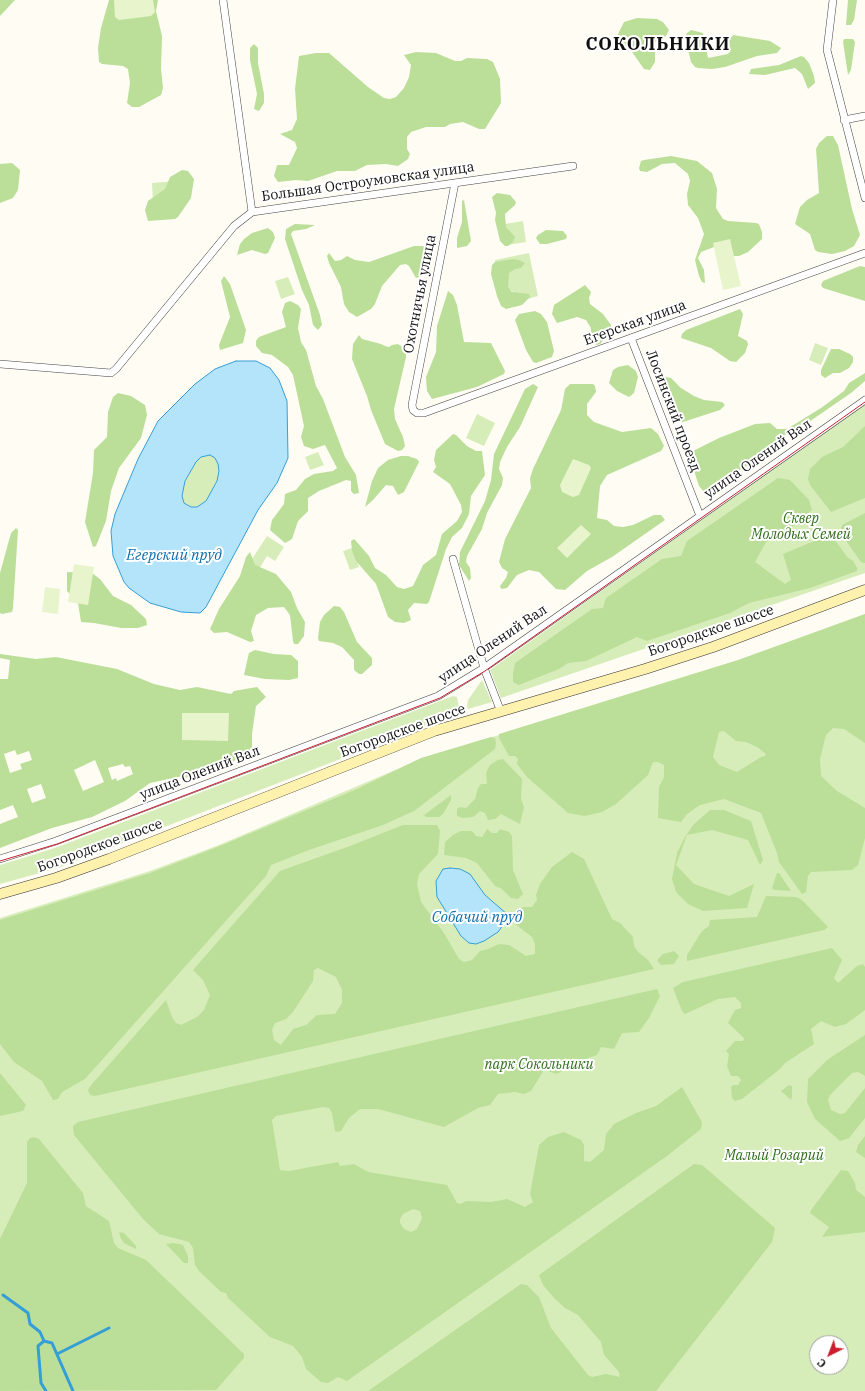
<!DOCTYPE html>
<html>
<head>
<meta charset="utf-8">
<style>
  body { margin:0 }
  #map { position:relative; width:865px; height:1391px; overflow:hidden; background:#fffcf4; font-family:"IBM Plex Serif",serif }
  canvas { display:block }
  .north { position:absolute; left:809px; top:1335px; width:40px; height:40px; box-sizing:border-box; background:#fff; border:1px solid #9f9f9f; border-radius:50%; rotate:222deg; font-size:11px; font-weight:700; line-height:16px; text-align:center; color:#101010 }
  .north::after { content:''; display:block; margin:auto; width:14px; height:18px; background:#cb1e2e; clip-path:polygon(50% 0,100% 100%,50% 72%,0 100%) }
</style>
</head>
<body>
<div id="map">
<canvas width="865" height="1391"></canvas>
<div class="north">С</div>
</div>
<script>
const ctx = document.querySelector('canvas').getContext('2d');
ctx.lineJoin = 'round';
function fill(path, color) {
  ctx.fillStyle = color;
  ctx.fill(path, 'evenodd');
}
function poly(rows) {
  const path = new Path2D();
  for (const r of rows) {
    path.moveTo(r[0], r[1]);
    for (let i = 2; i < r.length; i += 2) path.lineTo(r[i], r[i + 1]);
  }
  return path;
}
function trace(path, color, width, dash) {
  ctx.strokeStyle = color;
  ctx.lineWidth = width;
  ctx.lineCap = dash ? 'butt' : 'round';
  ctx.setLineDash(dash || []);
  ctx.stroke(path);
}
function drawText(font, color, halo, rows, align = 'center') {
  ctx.font = font + ' "IBM Plex Serif",serif';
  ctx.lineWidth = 4;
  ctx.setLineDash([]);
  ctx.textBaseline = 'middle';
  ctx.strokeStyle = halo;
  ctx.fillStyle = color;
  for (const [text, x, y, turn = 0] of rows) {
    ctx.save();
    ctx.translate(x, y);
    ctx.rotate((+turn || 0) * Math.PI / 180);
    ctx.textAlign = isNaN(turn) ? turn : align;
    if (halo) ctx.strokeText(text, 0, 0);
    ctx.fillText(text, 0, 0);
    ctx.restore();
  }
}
const green = poly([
  [176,181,153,203,152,183],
  [523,221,526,242,508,245,505,224],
  [529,253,538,296,521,301,511,290,500,288,495,260],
  [288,277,295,294,281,299,275,281],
  [815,343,828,348,821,365,809,360],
  [865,404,865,573,501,698,490,670],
  [477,414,495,423,484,446,466,438],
  [318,452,324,465,310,470,305,457],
  [210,455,215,458,218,464,219,471,217,481,206,501,197,507,191,507,184,503,182,496,185,481,196,462,201,457],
  [267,536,284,547,275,561,267,556,259,569,250,562],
  [352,548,359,567,350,570,343,551],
  [865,614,865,1391,0,1391,0,918,150,871,219,845,421,759,739,661],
  [817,1343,841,1343,841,1367,817,1367],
  [482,680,492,702,468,709,467,707,468,700],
  [453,696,457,697,459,708,457,714,58,868,0,884,0,865,55,848]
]);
const forest = poly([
  [0,0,15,0,0,16],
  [109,0,158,0,156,11,162,36,161,69,163,88,161,95,139,107,132,107,127,103,130,83,128,69,123,66,102,64,99,62,98,48,101,28],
  [848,0,857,0,854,20,851,25,846,25],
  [637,18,657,19,663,22,669,30,666,36,655,42,655,62,650,70,644,69,630,49,623,47,614,50,618,34,624,22],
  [691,30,703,33,708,58,728,54,730,51,729,41,733,35,770,41,781,48,777,53,757,56,725,67,712,69,698,68,695,67,691,62,686,41,686,34],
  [844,39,853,39,855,42,851,70,848,75,843,42],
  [254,44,258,48,258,63,264,94,264,103,259,111,254,109,257,94,250,60,250,48],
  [416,52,436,53,455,61,461,61,467,58,487,59,493,62,500,79,501,103,485,129,479,129,463,122,450,124,445,127,426,127,411,132,407,137,407,149,410,154,408,159,398,166,386,164,367,165,355,171,337,171,308,181,296,180,278,182,274,176,277,165,289,165,297,148,295,142,280,134,292,130,297,119,295,89,299,56,316,53,329,53,368,87,384,98,390,99,396,97,404,88,409,77,411,65,404,55],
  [801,56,804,57,809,63,814,76,815,83,808,89,802,74,795,68,765,75,749,74,751,69,779,65],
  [827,136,833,136,838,145,852,209,860,235,854,246,845,251,832,254,818,252,815,250,810,234,795,224,800,207,807,200,819,193,816,149,819,143],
  [671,156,697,161,712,173,717,189,716,208,723,219,728,221,756,223,759,224,762,232,762,239,748,252,739,256,732,256,714,247,701,252,698,258,704,270,705,283,702,282,699,276,695,260,704,234,698,218,688,205,687,194,690,181,688,174,675,163,662,164,647,172,640,171,639,168,641,161,644,160],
  [12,163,20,170,18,190,13,198,0,203,0,164],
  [182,170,188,171,194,179,191,198,178,217,175,219,148,221,145,210,148,201,165,189,170,177],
  [497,193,510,195,516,202,515,205,505,214,506,227,515,237,513,242,508,246,505,246,500,241,495,220,496,213,492,197],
  [464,200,471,241,467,246,457,248,457,238,462,222,462,201],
  [295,224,315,225,306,229,293,231,291,234,320,315,322,325,318,330,313,325,309,305,302,290,285,239,286,229],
  [268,228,273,232,275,238,268,253,265,254,252,250,237,255,240,244,244,239,252,233],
  [546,230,563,231,567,236,566,239,547,244,540,244,536,238,538,235],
  [414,246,423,246,426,249,427,268,422,276,416,278,409,266,406,264,400,265,382,286,375,304,371,309,357,317,349,312,344,304,341,287,329,263,327,256,329,253,335,261,341,260,347,256,355,260,369,262],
  [513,259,519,260,525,263,521,268,515,269,509,273,508,287,512,292,529,294,530,297,522,305,506,309,501,306,497,296,491,274,492,265,495,262],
  [860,266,865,267,865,301,823,288,821,285,823,281],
  [224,276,230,284,246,330,243,343,220,350,219,345,230,317,221,281],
  [585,285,591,292,589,298,590,304,603,314,611,325,611,332,600,344,597,345,591,342,591,328,586,320,577,317,557,323,552,314,554,305],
  [448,291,453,295,457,305,464,342,491,343,505,371,504,374,477,387,432,399,427,391,426,377,436,352,437,326],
  [290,301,298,305,301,309,298,328,301,342,306,350,316,386,323,399,345,457,356,475,359,493,354,494,351,491,351,481,346,480,319,491,308,498,308,511,298,521,292,539,285,543,270,530,272,520,284,504,285,494,296,490,305,479,314,474,333,471,337,468,325,445,313,449,304,446,301,437,304,426,293,375,288,367,272,355,262,353,256,346,256,341,259,337,286,327,282,312,285,303],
  [740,309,743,314,738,336,747,341,748,344,745,353,736,362,730,361,711,348,681,338,682,334,686,330],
  [535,311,541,314,547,322,554,351,552,357,536,363,533,362,526,350,515,320,519,314],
  [359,335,362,339,381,344,385,346,389,347,392,345,398,344,406,349,406,357,394,409,395,419,403,437,405,446,402,450,398,451,385,444,371,410,367,396,352,359,353,344],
  [831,349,839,349,850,354,853,357,853,362,849,368,840,373,833,373,825,378,821,375,821,370],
  [628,365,636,371,638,377,634,393,629,397,617,391,609,383,613,370,618,367],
  [865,373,865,381,851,393,803,426,781,438,752,463,722,480,705,493,699,486,690,458,690,454,693,451,719,438,755,424,770,423,777,429,787,429,821,408,844,391,849,383],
  [666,377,671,378,681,388,694,396,704,400,722,402,725,405,720,410,680,423,675,423,660,389,660,380],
  [533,384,538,387,520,427,507,447,500,462,499,469,503,478,502,485,487,513,482,529,467,556,466,562,470,568,471,578,469,581,459,565,460,552,485,501,491,480,494,454,525,389],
  [570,384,593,384,595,386,596,392,587,404,587,415,594,422,622,432,651,428,658,434,664,446,661,451,607,475,600,486,597,518,607,520,614,526,623,527,633,525,654,515,661,515,665,520,612,557,587,571,565,590,556,589,539,572,529,570,517,575,507,588,501,589,500,586,506,578,508,572,502,568,499,562,505,539,531,488,530,478,533,469,561,410,565,389],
  [118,393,131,396,145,405,147,415,141,438,119,468,111,491,106,521,96,546,93,547,85,522,93,473,94,450,107,437,108,412,113,397],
  [865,426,865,498,831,512,810,485,808,479,810,469,822,457,843,447],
  [453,434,456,435,467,446,476,451,482,451,485,475,471,496,469,514,462,528,452,537,446,549,429,602,427,604,414,603,408,610,411,620,404,623,395,622,388,617,376,584,356,561,352,551,351,541,354,539,356,541,369,556,375,568,386,575,397,587,404,589,413,586,423,565,436,555,442,534,457,521,462,512,461,505,450,484,433,472,436,467,434,460,436,450],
  [401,456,408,456,417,459,419,462,404,492,398,495,393,486,386,485,373,500,365,507,372,481,378,468,388,460],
  [778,478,790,480,809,500,812,510,797,524,766,542,755,562,785,584,791,580,783,554,831,534,847,557,853,561,857,568,857,571,810,588,749,603,730,613,647,641,637,637,586,661,568,663,559,669,519,685,513,682,513,673,515,663,592,609,603,608,606,598,662,559,681,556,687,541],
  [865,513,865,563,864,563,861,562,844,538,841,529,842,525],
  [16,528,18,530,13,608,12,612,2,614,0,613,0,573,11,533],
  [250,552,255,565,276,574,291,592,297,608,305,622,304,636,298,644,294,644,293,641,290,615,284,607,268,608,256,615,251,631,254,641,250,642,227,632,214,633,210,629,219,609,240,576,246,557],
  [67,572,92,573,100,579,113,596,131,605,146,619,147,625,138,628,121,628,94,623,81,622,78,603,67,591],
  [334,606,340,607,344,612,357,642,372,658,372,665,362,674,359,674,354,670,354,660,342,647,333,643,319,641,318,638,320,622,324,615],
  [865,614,865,743,844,729,833,728,826,735,820,759,821,776,837,791,865,808,865,838,858,865,852,870,811,872,808,876,806,892,802,894,779,862,777,853,761,813,724,799,700,805,687,814,681,822,658,818,659,787,664,777,664,765,658,762,653,762,648,775,616,804,602,812,585,816,568,813,527,777,517,764,518,759,515,756,509,756,499,738,499,734,738,660],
  [724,731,736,741,746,742,757,747,766,754,765,756,761,757,737,772,719,765,713,757,719,732],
  [255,650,274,654,291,655,298,661,298,678,289,680,265,679,244,675,248,657,249,653],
  [0,654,36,659,56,657,117,669,154,684,180,690,197,687,231,694,234,691,257,687,266,697,256,706,252,734,252,755,202,771,180,780,187,775,150,783,125,801,92,817,52,828,0,848,0,824,18,817,13,805,0,810,0,679,8,679,10,660,0,658],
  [15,750,17,755,29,751,32,760,20,764,22,769,10,773,4,754],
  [95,760,104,782,83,791,74,770],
  [123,764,125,767,130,766,133,774,117,781,116,778,112,780,108,768],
  [41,784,46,798,32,803,27,789],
  [491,737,495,738,496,743,495,749,414,811,383,825,309,850,271,865,266,876,248,896,85,1079,62,1092,58,1099,53,1100,42,1081,14,1062,0,1044,0,920,150,873,220,846,357,789,421,758],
  [503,759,522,779,521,799,524,807,520,824,501,814,495,819,488,820,485,813,480,811,473,817,463,818,457,816,457,809,460,807,466,808,475,799,478,788,481,784,487,784,486,773,490,765,498,760],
  [451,795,451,800,443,814,439,817,426,817,424,815],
  [710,810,724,810,751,821,763,860,760,865,748,840,712,830,687,835,676,865,694,884,729,896,754,884,747,908,703,911,688,904,676,892,672,879,677,853,685,837,694,824],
  [403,825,437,825,440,831,438,854,419,874,417,884,421,902,444,933,459,959,464,962,472,960,480,951,488,949,499,944,509,945,526,956,535,954,535,944,532,937,515,924,516,913,517,911,523,907,532,907,537,900,536,895,540,884,552,867,572,852,584,859,612,919,620,923,633,937,634,946,638,952,648,960,654,969,95,1096,90,1095,88,1090,92,1084,166,1000,172,1017,176,1023,181,1025,197,1017,204,1010,210,995,203,980,193,970,280,871,350,846],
  [318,968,336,977,342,990,342,1003,335,1014,317,1015,306,1025,293,1029,281,1045,274,1040,272,1030,275,1023,286,1019,293,1012,313,981,314,970],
  [487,829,492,833,497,833,500,829,509,832,512,836,513,870,523,894,518,899,511,898,502,889,495,886,477,863,466,858,444,855,445,842,453,835,461,831,472,831,476,836,482,837],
  [777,873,779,873,791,891,774,890,772,888],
  [766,896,796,897,802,900,828,927,824,930,687,961,687,955,702,931,709,926,710,920,757,917],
  [832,948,842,960,834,978,838,983,857,966,863,964,865,967,865,1010,846,1024,835,1027,821,1021,811,1029,814,1044,785,1063,780,1069,742,1099,735,1101,732,1098,731,1087,733,1085,738,1085,741,1080,738,1076,731,1076,727,1066,729,1054,726,1051,735,1041,743,1041,744,1038,728,1023,735,1010,741,1008,741,1003,735,997,718,999,685,1014,682,1011,673,988,683,982],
  [674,951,679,956,674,964,661,965,657,960,663,954],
  [657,989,660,996,649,1018,639,1032,622,1033,614,1049,601,1047,597,1055,577,1062,557,1074,544,1070,531,1091,524,1094,515,1092,498,1094,490,1105,478,1108,444,1127,378,1109,360,1109,349,1118,341,1131,337,1132,335,1131,332,1113,329,1108,323,1107,276,1116,272,1120,280,1170,289,1171,338,1162,340,1166,354,1164,368,1172,447,1185,457,1203,461,1204,466,1201,491,1202,507,1199,525,1207,533,1202,530,1194,539,1145,548,1137,564,1132,581,1140,584,1145,584,1161,590,1162,604,1150,606,1134,614,1124,636,1113,656,1106,682,1087,702,1122,701,1129,667,1156,347,1381,338,1377,328,1383,321,1382,306,1369,302,1357,293,1346,270,1337,228,1298,226,1293,221,1292,199,1271,195,1265,193,1248,189,1242,159,1234,143,1219,74,1135,73,1126,78,1122],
  [413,1209,420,1211,422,1218,417,1229,411,1232,404,1229,400,1223,400,1219,403,1214],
  [865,1035,865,1076,858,1072,852,1073,830,1095,828,1100,831,1110,840,1114,845,1113,865,1088,865,1118,849,1138,840,1141,815,1119,807,1102,808,1079,827,1060],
  [0,1073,26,1105,23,1111,0,1116],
  [789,1085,792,1086,792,1096,791,1100,781,1091],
  [865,1136,865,1158,856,1152,858,1145],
  [34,1137,39,1139,83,1193,86,1206,109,1221,114,1243,118,1248,146,1260,244,1354,244,1358,216,1390,0,1391,0,1239,27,1183,27,1142,30,1138],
  [694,1164,702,1165,775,1228,772,1242,656,1391,368,1391,521,1284,527,1285,539,1297,551,1328,588,1375,592,1377,606,1374,620,1377,619,1372,604,1355,601,1342,578,1315,565,1308,555,1299,543,1285,539,1275],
  [841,1170,848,1171,855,1183,856,1190,865,1197,865,1232,822,1237,829,1227,810,1213,811,1210],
  [119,1232,124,1233,136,1246,136,1249,124,1243,121,1239],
  [174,1243,183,1245,188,1256,188,1263,184,1263,166,1244]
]);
const pitch = poly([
  [114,0,153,0,155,12,151,16,119,20,115,17],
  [730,239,741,286,723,290,713,243],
  [573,459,589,465,591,468,579,495,573,497,562,492,560,485],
  [581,525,591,534,567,558,557,548],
  [74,564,94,567,88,605,68,602],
  [45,587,60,589,58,614,42,612],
  [182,713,229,713,228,741,182,740]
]);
const water = poly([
  [236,361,256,361,270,368,279,380,287,401,288,458,277,483,258,510,206,607,200,613,181,612,150,603,129,588,124,582,113,556,111,531,115,514,138,459,158,421,195,384,215,369,236,361],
  [210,455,215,458,218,464,219,471,217,481,206,501,197,507,191,507,184,503,182,496,185,481,196,462,201,457,210,455],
  [450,868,460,869,470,874,485,895,508,915,506,921,498,932,484,941,476,944,469,943,461,936,437,897,436,881,443,869,450,868]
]);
const stream = poly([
  [3,1295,28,1313,30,1324,40,1332,44,1341,38,1346,41,1383,46,1391],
  [44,1341,52,1343,73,1391],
  [57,1354,109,1328]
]);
const minor = poly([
  [223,0,252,212],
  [833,0,827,50,865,198],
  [844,120,865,116],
  [455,183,412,405,413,410,417,413,424,413,865,253],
  [631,338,700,516],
  [0,364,111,373,116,369,234,226,252,212,573,166],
  [453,559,484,668,501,712],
  [0,859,56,841,438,696,484,668,865,400]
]);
const secondary = poly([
  [0,894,56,878,109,859,434,731,645,669,713,647,865,590]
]);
const tram = poly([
  [0,861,57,844,440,698,485,671,865,402]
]);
const streetNames = [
  ["Большая Остроумовская улица",368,182,-8],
  ["Охотничья улица",420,294,-79],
  ["Егерская улица",635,323,-20],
  ["Лосинский проезд",673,411,69],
  ["улица Олений Вал",758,459,-35],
  ["Богородское шоссе",711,631,-19],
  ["улица Олений Вал",493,644,-34],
  ["Богородское шоссе",403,731,-20],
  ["улица Олений Вал",200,773,-21],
  ["Богородское шоссе",100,846,-20]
];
const parkNames = [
  ["Сквер",801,519],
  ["Молодых Семей",801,535],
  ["парк Сокольники",539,1065],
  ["Малый Розарий",774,1156]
];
const waterNames = [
  ["Егерский пруд",174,556],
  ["Собачий пруд",477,918]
];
const districtNames = [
  ["СОКОЛЬНИКИ",658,45]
];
fill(green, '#d7edb9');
fill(forest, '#bbdf98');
fill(pitch, '#e8f4cc');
fill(water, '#b4e4fa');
trace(water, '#369ed6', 1);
trace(stream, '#369ed6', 3);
trace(minor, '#434343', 8);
trace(secondary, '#323232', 11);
trace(minor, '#fff', 7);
trace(secondary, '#fff2af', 10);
trace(tram, '#cb1e2e', 1);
drawText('14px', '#101010', '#fff', streetNames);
drawText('italic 14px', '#306e1b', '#fff', parkNames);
drawText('italic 15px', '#0f6fac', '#fff', waterNames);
ctx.letterSpacing = '1px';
drawText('bold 18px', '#101010', '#fff', districtNames);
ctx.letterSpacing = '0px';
</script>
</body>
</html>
